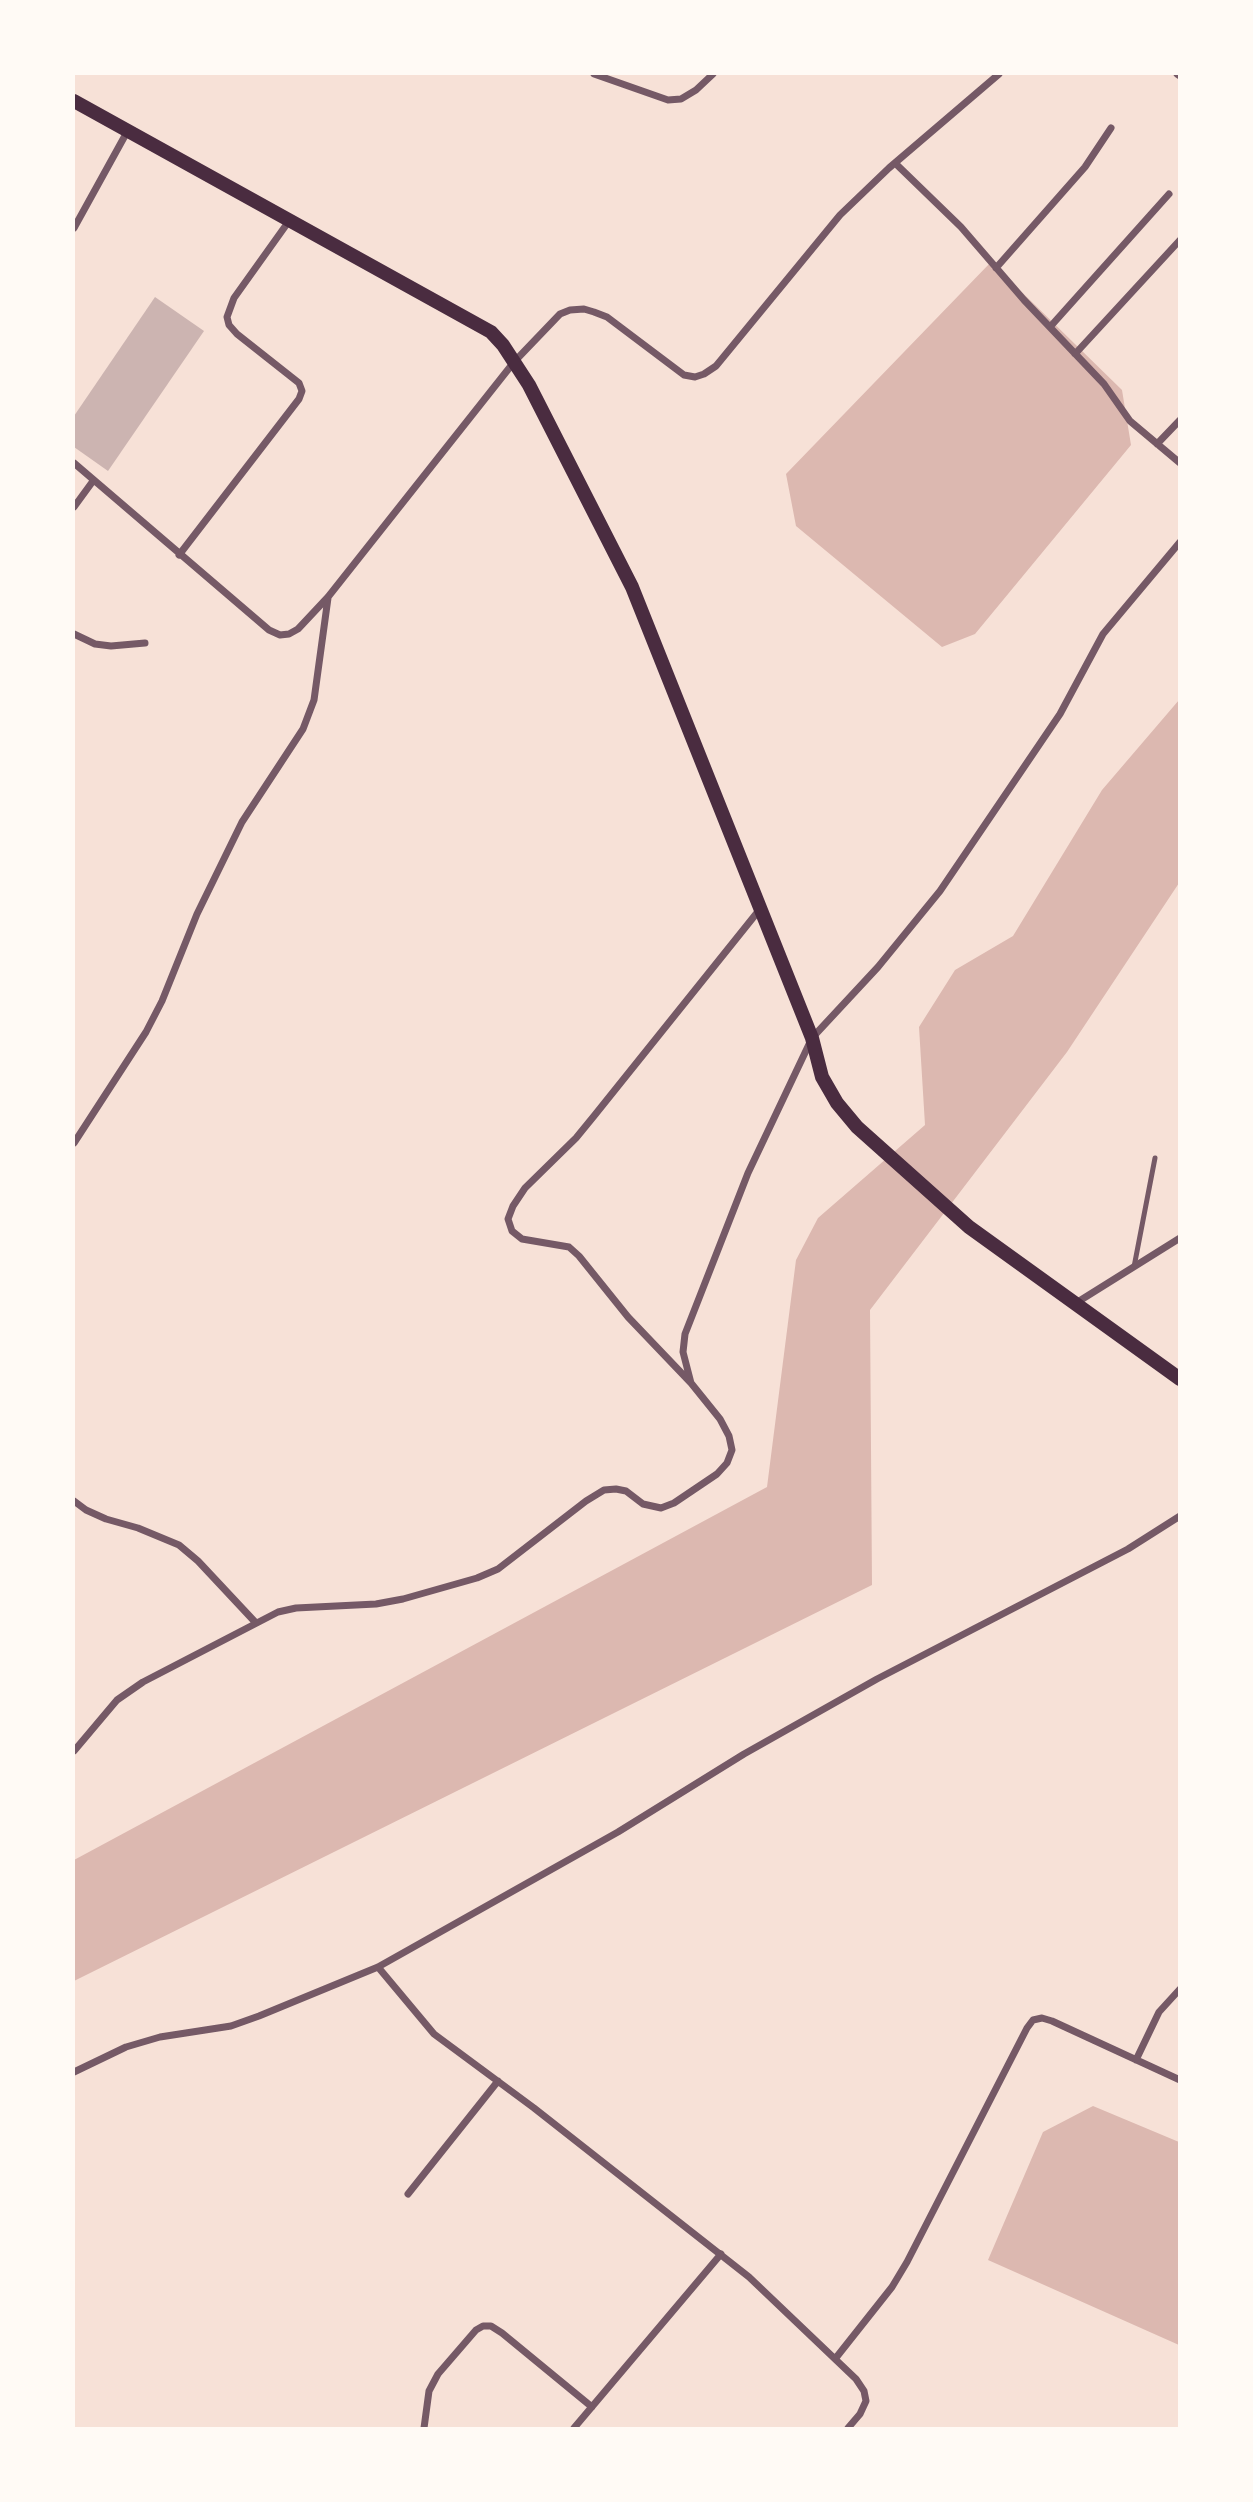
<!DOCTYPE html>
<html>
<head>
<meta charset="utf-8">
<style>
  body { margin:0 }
  #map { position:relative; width:1253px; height:2502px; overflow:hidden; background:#f7e1d7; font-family:Roboto,sans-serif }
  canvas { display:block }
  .frame { position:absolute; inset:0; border:75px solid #fffaf5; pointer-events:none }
</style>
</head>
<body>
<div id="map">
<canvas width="1253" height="2502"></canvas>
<div class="frame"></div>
</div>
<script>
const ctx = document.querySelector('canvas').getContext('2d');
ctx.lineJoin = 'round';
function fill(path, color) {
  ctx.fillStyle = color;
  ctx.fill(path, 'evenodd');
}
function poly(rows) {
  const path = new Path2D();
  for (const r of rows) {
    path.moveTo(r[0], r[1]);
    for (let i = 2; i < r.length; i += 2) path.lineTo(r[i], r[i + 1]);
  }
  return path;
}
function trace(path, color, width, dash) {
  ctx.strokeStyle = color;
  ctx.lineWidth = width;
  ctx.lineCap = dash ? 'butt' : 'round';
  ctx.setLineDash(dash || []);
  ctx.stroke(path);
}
const water = poly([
  [991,262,1122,390,1131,445,975,634,942,647,796,526,786,474],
  [1179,700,1179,883,1067,1052,870,1310,872,1585,74,1981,74,1860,767,1487,796,1260,818,1218,925,1125,919,1027,955,970,1013,936,1102,790],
  [1093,2106,1179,2142,1179,2345,988,2260,1043,2132]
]);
const building = poly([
  [155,297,204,331,108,471,74,447,74,416]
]);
const service = poly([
  [1134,1267,1155,1158]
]);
const minor = poly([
  [594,74,668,100,681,99,696,90,713,74],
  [1177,74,1180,76],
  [895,163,961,227,1024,300,1104,384,1130,421,1180,463],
  [74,228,127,132],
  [996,268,1085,167,1111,128],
  [1050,327,1169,194],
  [1075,354,1180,240],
  [1157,444,1180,420],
  [74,463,269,630,280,635,289,634,298,629,328,597,514,362,560,314,570,310,584,309,594,312,607,317,684,375,695,377,704,374,716,366,840,215,889,168,999,74],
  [74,507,93,481],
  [179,555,299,399,302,391,299,383,237,334,229,325,227,317,234,298,289,221],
  [74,634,95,644,111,646,145,643],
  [74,1143,146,1032,162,1001,197,914,242,822,303,729,314,700,328,598],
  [1076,1303,1180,1238],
  [691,1383,628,1317,579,1256,569,1247,522,1239,512,1231,508,1219,513,1206,525,1188,576,1138,594,1116,760,909],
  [74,1501,86,1510,106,1519,138,1528,179,1545,198,1561,256,1623],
  [74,1751,117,1700,143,1682,278,1612,296,1608,376,1604,403,1599,477,1578,498,1569,586,1501,604,1490,616,1489,626,1491,643,1504,661,1508,674,1503,717,1474,727,1463,732,1450,729,1436,720,1419,691,1383,683,1352,685,1334,748,1173,812,1038,878,967,940,891,1060,714,1103,634,1180,542],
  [378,1967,434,2034,534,2108,749,2277,856,2379,864,2391,866,2401,860,2414,848,2428],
  [1136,2060,1159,2012,1180,1989],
  [74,2072,126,2047,160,2037,231,2026,259,2016,378,1967,618,1832,744,1754,877,1679,1128,1549,1180,1516],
  [408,2194,498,2081],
  [835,2359,892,2287,907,2262,1027,2028,1033,2020,1042,2018,1052,2021,1180,2080],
  [424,2428,429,2391,438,2374,476,2330,483,2326,491,2326,502,2333,592,2407],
  [574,2428,721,2254]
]);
const secondary = poly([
  [74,101,491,332,503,345,529,385,632,587,812,1038,822,1077,837,1103,857,1127,969,1227,1180,1379]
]);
fill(water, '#dcb8b0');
fill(building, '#ccb4b1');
trace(service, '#755966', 5);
trace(minor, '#755966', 7);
trace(secondary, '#4a2c40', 14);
</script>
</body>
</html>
